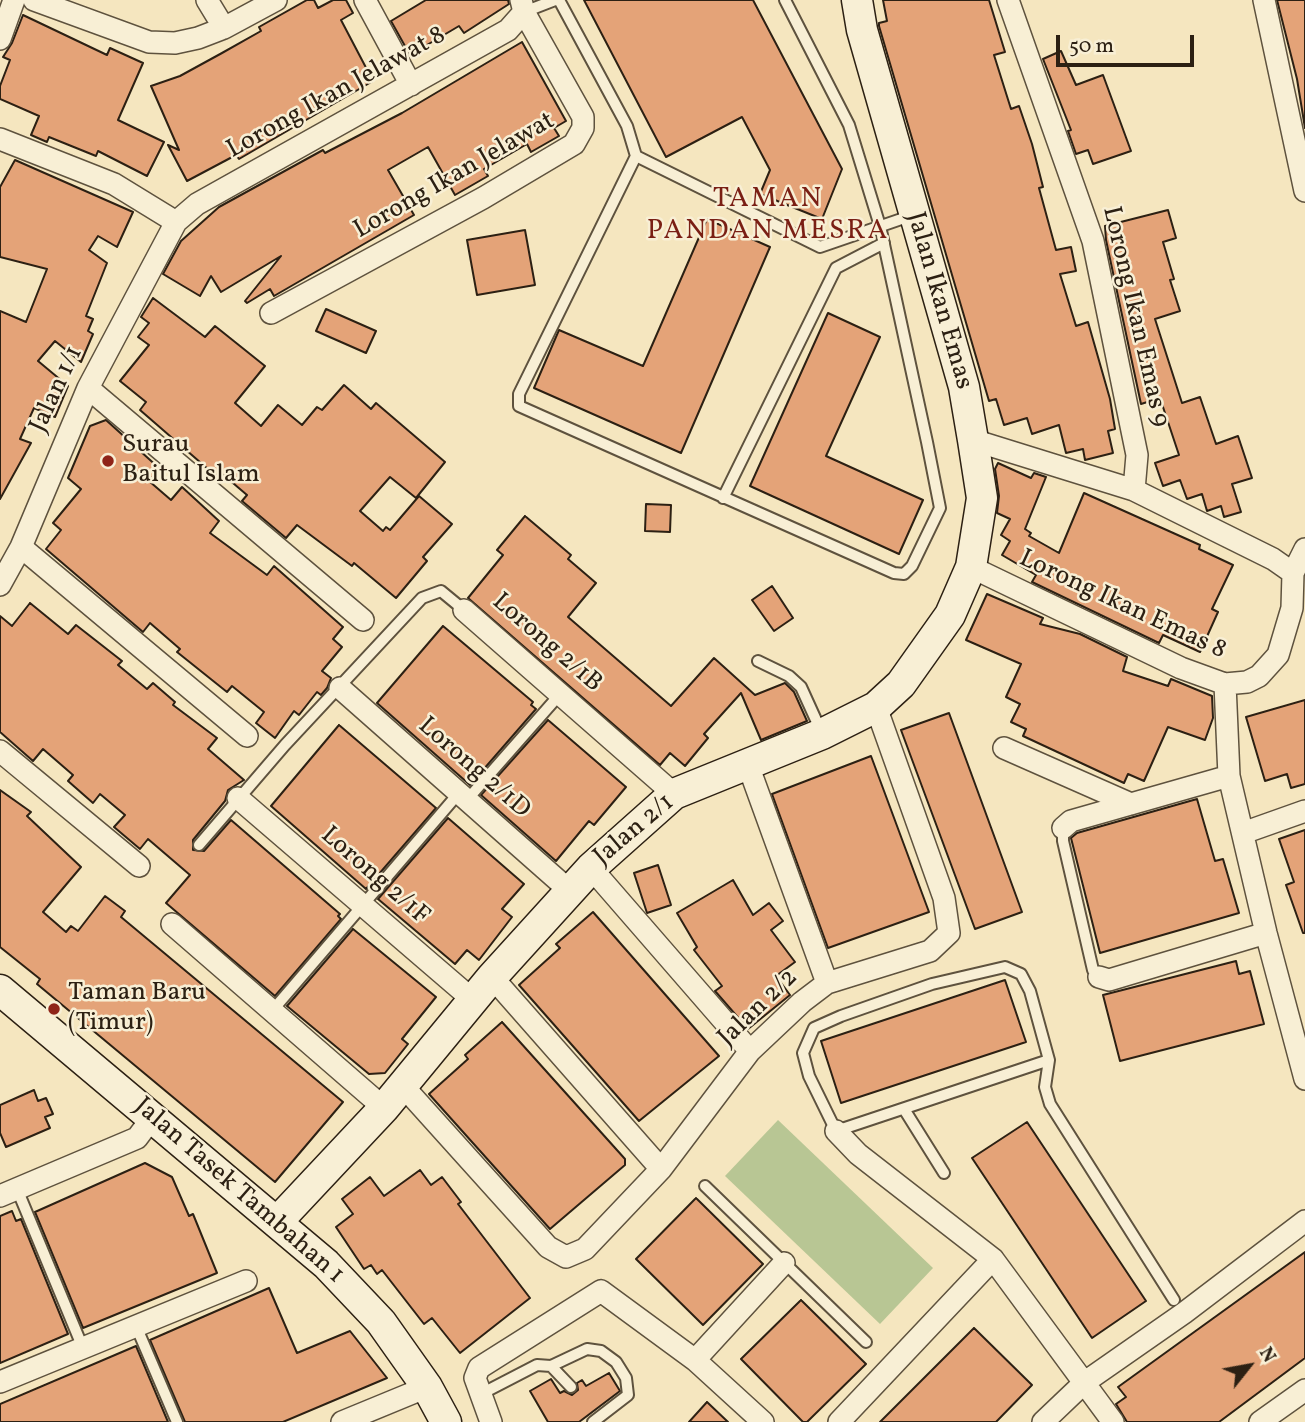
<!DOCTYPE html>
<html>
<head>
<meta charset="utf-8">
<style>
  body { margin:0 }
  #map { position:relative; width:1305px; height:1422px; overflow:hidden; background:#f5e6bf; font-family:Vollkorn,serif }
  canvas { display:block }
  .north { position:absolute; left:1214px; top:1331px; width:70px; height:70px; -webkit-text-stroke:5px #f8efd5; paint-order:stroke; rotate:59deg; font-size:19px; font-weight:700; line-height:28px; text-align:center; color:#2c2013 }
  .north::after { content:''; display:block; margin:auto; width:24px; height:32px; background:#2c2013; clip-path:polygon(50% 0,100% 100%,50% 72%,0 100%) }
  .scale { position:absolute; left:1056px; top:35px; width:138px; height:32px; box-sizing:border-box; border:4px solid #2c2013; border-top:0; padding-left:9px; font-size:21px; line-height:24px; white-space:nowrap; color:#2c2013; -webkit-text-stroke:5px #f8efd5; paint-order:stroke }
</style>
</head>
<body>
<div id="map">
<canvas width="1305" height="1422"></canvas>
<div class="north">N</div>
<div class="scale">50 m</div>
</div>
<script>
const ctx = document.querySelector('canvas').getContext('2d');
ctx.lineJoin = 'round';
function fill(path, color) {
  ctx.fillStyle = color;
  ctx.fill(path, 'evenodd');
}
function poly(rows) {
  const path = new Path2D();
  for (const r of rows) {
    path.moveTo(r[0], r[1]);
    for (let i = 2; i < r.length; i += 2) path.lineTo(r[i], r[i + 1]);
  }
  return path;
}
function trace(path, color, width, dash) {
  ctx.strokeStyle = color;
  ctx.lineWidth = width;
  ctx.lineCap = dash ? 'butt' : 'round';
  ctx.setLineDash(dash || []);
  ctx.stroke(path);
}
function drawText(font, color, halo, rows, align = 'center') {
  ctx.font = font + ' Vollkorn,serif';
  ctx.lineWidth = 5;
  ctx.setLineDash([]);
  ctx.textBaseline = 'middle';
  ctx.strokeStyle = halo;
  ctx.fillStyle = color;
  for (const [text, x, y, turn = 0] of rows) {
    ctx.save();
    ctx.translate(x, y);
    ctx.rotate((+turn || 0) * Math.PI / 180);
    ctx.textAlign = isNaN(turn) ? turn : align;
    if (halo) ctx.strokeText(text, 0, 0);
    ctx.fillText(text, 0, 0);
    ctx.restore();
  }
}
const green = poly([
  [778,1120,933,1268,880,1324,725,1176]
]);
const building = poly([
  [307,0,314,0,318,8,333,0,346,0,353,13,341,20,373,81,239,159,236,155,187,181,168,145,179,150,151,86,180,76,222,53,261,31,259,27,307,0],
  [426,0,508,0,509,4,464,33,459,26,410,55,391,21,426,0],
  [584,0,753,0,842,169,822,219,760,194,770,170,742,117,666,157,584,0],
  [883,0,989,0,1005,52,994,55,1011,109,1019,106,1032,144,1043,187,1039,188,1056,250,1071,247,1076,271,1060,274,1076,326,1088,322,1110,399,1115,429,1108,431,1113,453,1085,460,1083,449,1066,453,1059,425,1032,434,1027,418,1004,425,996,399,989,401,879,26,879,23,887,21,883,0],
  [1277,0,1305,0,1305,128,1297,79,1277,0],
  [23,15,107,55,110,48,143,63,118,120,164,142,147,176,98,151,96,156,49,137,47,142,31,135,39,116,0,99,0,86,10,60,3,57,12,43,23,15],
  [522,42,566,121,554,128,559,136,531,152,527,144,484,169,488,176,455,195,428,147,388,170,414,215,274,296,270,289,247,303,245,301,281,256,221,292,211,276,200,296,163,274,181,241,219,207,323,150,325,153,402,113,522,42],
  [1061,51,1076,85,1103,75,1131,151,1093,164,1088,150,1076,154,1068,131,1071,130,1043,59,1061,51],
  [15,160,133,212,117,247,98,236,89,250,107,263,86,316,93,319,88,331,93,334,81,362,55,341,38,361,68,386,55,417,34,408,20,439,31,443,0,499,0,311,26,322,47,269,0,257,0,187,15,160],
  [1168,210,1176,238,1163,242,1174,279,1170,280,1180,311,1155,319,1182,403,1200,397,1216,444,1238,436,1252,478,1232,484,1241,512,1224,517,1221,506,1207,511,1202,494,1187,499,1180,480,1163,486,1155,463,1179,455,1160,398,1141,404,1106,240,1105,226,1168,210],
  [707,219,770,247,681,453,534,388,559,330,643,366,707,219],
  [525,230,535,285,477,295,467,240,525,230],
  [153,298,205,337,215,326,265,366,235,403,261,426,278,405,302,425,317,407,322,410,344,385,371,409,376,403,445,462,416,498,390,477,360,511,383,531,386,527,390,530,419,496,452,524,423,557,427,561,396,598,354,563,352,566,297,525,286,538,242,501,247,495,220,472,216,476,140,410,146,402,120,381,149,345,138,337,149,323,141,317,153,298],
  [326,309,376,331,366,353,316,331,326,309],
  [828,313,880,337,826,456,923,500,899,554,750,486,828,313],
  [106,420,160,469,149,481,171,500,182,487,219,521,210,533,267,575,274,566,343,627,333,639,342,647,322,671,331,678,327,688,321,695,317,692,299,715,294,711,275,738,256,723,264,712,232,686,227,692,177,652,180,649,150,623,143,632,46,549,61,530,53,523,81,489,68,478,90,426,106,420],
  [998,463,1031,478,1034,473,1046,477,1025,529,1031,533,1029,536,1059,553,1084,493,1200,545,1199,549,1233,565,1212,609,1218,612,1200,652,1163,635,1159,643,1032,582,1036,575,1002,555,1010,541,1001,535,1010,519,997,513,999,496,995,469,998,463],
  [646,504,671,505,670,532,645,531,646,504],
  [525,516,571,555,568,559,596,583,568,617,671,706,714,658,755,695,785,683,794,692,807,721,761,740,741,693,704,734,708,738,685,766,670,753,660,765,468,598,503,555,497,550,525,516],
  [772,586,793,618,774,631,752,600,772,586],
  [987,594,1043,618,1040,624,1080,634,1127,657,1123,671,1168,686,1171,679,1212,696,1213,718,1205,740,1168,727,1144,781,1128,774,1124,783,1023,736,1026,729,1011,722,1020,704,1006,697,1021,664,966,640,987,594],
  [30,603,68,634,76,625,122,661,118,665,147,689,153,683,175,702,173,705,217,738,208,749,244,780,228,790,225,801,193,840,193,850,204,851,231,820,340,914,338,916,341,919,275,996,166,903,190,875,148,839,140,849,114,827,125,815,100,794,93,803,68,781,73,775,43,749,33,761,0,732,0,616,12,626,30,603],
  [443,626,533,702,531,705,536,709,470,785,377,703,443,626],
  [1305,700,1305,784,1291,788,1287,774,1265,781,1246,717,1305,700],
  [949,713,1022,912,975,929,901,730,949,713],
  [548,720,626,787,594,825,589,821,556,861,481,795,548,720],
  [339,725,436,808,366,889,271,806,339,725],
  [871,756,929,912,828,948,772,794,871,756],
  [0,790,31,812,27,816,81,867,43,912,66,932,71,926,78,931,105,896,125,911,121,917,343,1102,275,1182,37,984,40,979,0,947,0,790],
  [1197,799,1215,861,1223,859,1239,913,1100,953,1071,838,1077,833,1197,799],
  [448,818,524,884,502,909,512,917,479,960,467,950,455,964,378,899,448,818],
  [1305,830,1305,933,1303,933,1286,885,1294,882,1279,839,1305,830],
  [658,865,671,905,647,913,634,873,658,865],
  [733,880,753,915,769,903,783,921,771,930,795,962,776,976,790,995,748,1029,715,991,722,986,694,950,697,947,677,913,733,880],
  [593,912,719,1056,639,1121,519,985,560,948,556,944,593,912],
  [353,929,436,997,402,1039,408,1044,385,1073,369,1074,287,1006,353,929],
  [1236,961,1239,974,1250,971,1264,1024,1120,1061,1103,995,1236,961],
  [1005,980,1026,1042,841,1103,821,1041,1005,980],
  [502,1022,625,1159,625,1165,550,1229,429,1094,468,1059,465,1055,502,1022],
  [34,1090,38,1101,46,1098,53,1114,45,1117,50,1128,6,1147,0,1133,0,1105,34,1090],
  [1027,1122,1146,1301,1092,1338,972,1158,1027,1122],
  [145,1163,172,1177,189,1216,193,1214,217,1273,83,1328,35,1212,145,1163],
  [420,1170,431,1185,442,1177,461,1202,458,1204,530,1298,460,1353,432,1318,424,1324,382,1270,377,1274,371,1265,364,1269,336,1227,353,1214,342,1199,370,1177,384,1196,420,1170],
  [696,1198,763,1264,703,1325,636,1259,696,1198],
  [12,1211,16,1221,21,1219,68,1334,0,1363,0,1216,12,1211],
  [1305,1252,1305,1358,1219,1422,1127,1422,1116,1404,1126,1397,1118,1387,1305,1252],
  [269,1288,297,1353,350,1331,387,1378,283,1422,185,1422,150,1340,269,1288],
  [801,1300,866,1364,807,1422,803,1422,741,1359,801,1300],
  [974,1328,1032,1385,996,1422,880,1422,974,1328],
  [136,1346,168,1422,0,1422,0,1404,136,1346],
  [609,1373,620,1391,579,1422,548,1422,530,1391,551,1379,560,1393,564,1391,572,1395,578,1390,577,1383,582,1380,586,1386,609,1373],
  [707,1402,728,1422,689,1422,707,1402]
]);
const lane = poly([
  [559,0,627,126,636,156,519,394,519,406,894,573,904,574,912,566,940,508,927,442,880,226,849,125,785,0],
  [524,12,555,0],
  [636,156,820,247,913,215],
  [723,498,836,268,884,243],
  [758,661,789,676,801,687,821,731],
  [466,801,561,693],
  [1063,828,1063,841,1093,970,1099,977],
  [199,845,285,745,422,598,441,591,464,610],
  [272,1011,458,794],
  [1049,1060,836,1131,809,1076,803,1053,814,1028,841,1016,932,984,1005,967,1021,974,1030,991,1049,1060,1045,1087,1050,1104,1174,1300],
  [904,1109,944,1173],
  [705,1186,866,1342],
  [17,1189,83,1348],
  [136,1326,177,1422],
  [551,1366,587,1349,601,1351,616,1362,626,1378,628,1395,593,1422],
  [481,1394,537,1365,551,1366,571,1387]
]);
const street = poly([
  [34,0,149,42,175,43,198,38,224,28,276,0],
  [207,0,224,28],
  [365,0,411,85],
  [1008,0,1093,241,1137,455,1134,490],
  [1264,0,1305,191],
  [0,39,14,0],
  [0,139,114,184,176,222],
  [271,313,483,198,574,144,583,128,583,117,524,12,521,0],
  [88,388,363,620],
  [973,440,1134,490,1273,559,1293,573],
  [21,547,247,736],
  [971,567,1181,668,1225,684,1247,682,1259,676,1278,655,1292,608,1293,573,1305,549],
  [0,585,21,547,88,388,176,222,197,204,508,30,524,12],
  [464,610,674,794],
  [1225,684,1229,776,1266,933,1305,1079],
  [340,688,570,891],
  [1004,748,1131,804],
  [0,751,139,866],
  [748,765,827,983],
  [238,798,473,1000],
  [1063,828,1071,821,1229,776],
  [1243,833,1305,811],
  [591,868,750,1051],
  [172,924,384,1108],
  [492,977,661,1169],
  [1099,977,1109,980,1266,933],
  [403,1086,548,1247,566,1257,585,1249,661,1169,750,1051,802,1002,827,983,930,951,949,933,944,898,876,707],
  [836,1131,858,1154,993,1259,1113,1422],
  [0,1196,137,1138,152,1118],
  [695,1360,784,1263],
  [0,1382,246,1281],
  [342,1422,427,1387],
  [491,1422,475,1378,479,1368,601,1291,695,1360,763,1422],
  [839,1422,993,1259],
  [1043,1422,1085,1382,1184,1313,1305,1221],
  [1260,1422,1305,1390]
]);
const secondary = poly([
  [0,990,326,1264,381,1322,427,1387,446,1422],
  [277,1222,384,1108,492,977,591,868,674,794,822,734,876,707,901,684,950,615,971,567,982,498,973,440,964,387,862,30,857,0]
]);
const markers = [
  [108,461,7,"#8f2418"],
  [54,1009,7,"#8f2418"]
];
const streetNames = [
  ["Lorong Ikan Jelawat 8",337,94,-29],
  ["Lorong Ikan Jelawat",455,177,-30],
  ["Jalan Ikan Emas",938,301,74],
  ["Lorong Ikan Emas 9",1134,317,77],
  ["Jalan 1/1",58,390,-65],
  ["Lorong Ikan Emas 8",1122,606,25],
  ["Lorong 2/1B",546,644,41],
  ["Lorong 2/1D",473,769,41],
  ["Jalan 2/1",635,831,-40],
  ["Lorong 2/1F",374,877,41],
  ["Jalan 2/2",759,1009,-44],
  ["Jalan Tasek Tambahan 1",238,1192,41]
];
const poiNames = [
  ["Surau",122,446],
  ["Baitul Islam",122,476],
  ["Taman Baru",68,994],
  ["(Timur)",68,1024]
];
const neighbourhoodNames = [
  ["TAMAN",768,201],
  ["PANDAN MESRA",768,233]
];
fill(green, '#b8c694');
fill(building, '#e4a378');
trace(building, '#2c2013', 2);
trace(lane, '#5e523e', 14);
trace(street, '#5e523e', 24);
trace(secondary, '#2c2013', 33);
trace(lane, '#f8efd5', 10);
trace(street, '#f8efd5', 21);
trace(secondary, '#f8efd5', 30);
for (const [x, y, r, color] of markers) {
  const dot = new Path2D();
  dot.arc(x, y, r, 0, 2 * Math.PI);
  ctx.fillStyle = color;
  ctx.fill(dot);
  trace(dot, '#f8efd5', 2.5);
}
drawText('26px', '#2c2013', '#f8efd5', streetNames);
drawText('26px', '#2c2013', '#f8efd5', poiNames, 'left');
ctx.letterSpacing = '2px';
drawText('28px', '#7a1f14', '#f8efd5', neighbourhoodNames);
ctx.letterSpacing = '0px';
</script>
</body>
</html>
